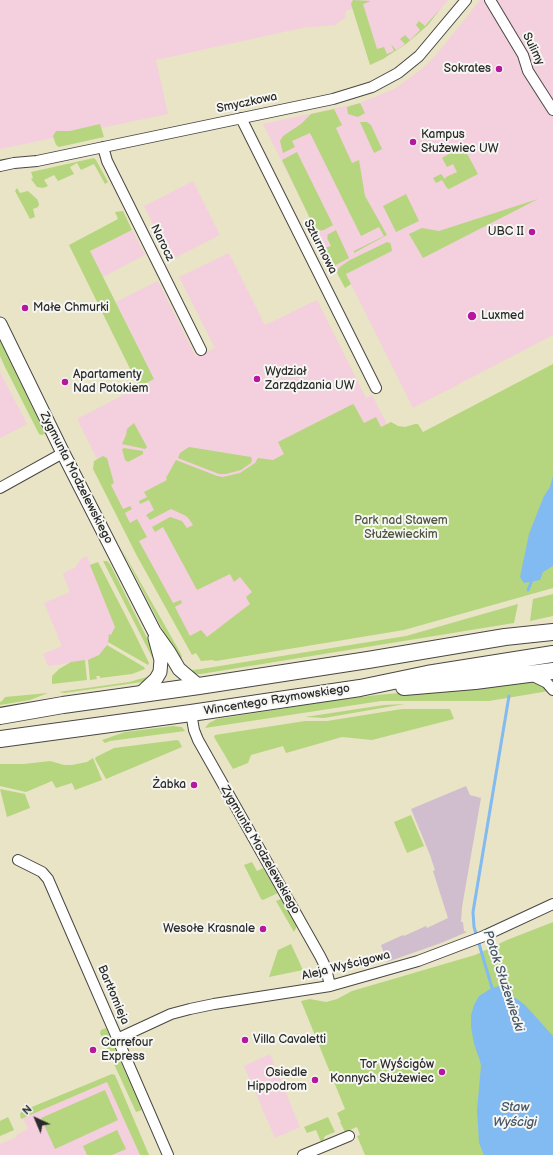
<!DOCTYPE html>
<html>
<head>
<meta charset="utf-8">
<style>
  body { margin:0 }
  #map { position:relative; width:553px; height:1155px; overflow:hidden; background:#e9e4c6; font-family:"Balsamiq Sans",sans-serif }
  canvas { display:block }
  .north { position:absolute; left:16px; top:1099px; width:40px; height:40px; -webkit-text-stroke:3px #f6f6f2; paint-order:stroke; rotate:316deg; font-size:11px; font-weight:700; line-height:16px; text-align:center; color:#2b2b2b }
  .north::after { content:''; display:block; margin:auto; width:14px; height:18px; background:#2b2b2b; clip-path:polygon(50% 0,100% 100%,50% 72%,0 100%) }
</style>
</head>
<body>
<div id="map">
<canvas width="553" height="1155"></canvas>
<div class="north">N</div>
</div>
<script>
const ctx = document.querySelector('canvas').getContext('2d');
ctx.lineJoin = 'round';
function fill(path, color) {
  ctx.fillStyle = color;
  ctx.fill(path, 'evenodd');
}
function poly(rows) {
  const path = new Path2D();
  for (const r of rows) {
    path.moveTo(r[0], r[1]);
    for (let i = 2; i < r.length; i += 2) path.lineTo(r[i], r[i + 1]);
  }
  return path;
}
function trace(path, color, width, dash) {
  ctx.strokeStyle = color;
  ctx.lineWidth = width;
  ctx.lineCap = dash ? 'butt' : 'round';
  ctx.setLineDash(dash || []);
  ctx.stroke(path);
}
function drawText(font, color, halo, rows, align = 'center') {
  ctx.font = font + ' "Balsamiq Sans",sans-serif';
  ctx.lineWidth = 4;
  ctx.setLineDash([]);
  ctx.textBaseline = 'middle';
  ctx.strokeStyle = halo;
  ctx.fillStyle = color;
  for (const [text, x, y, turn = 0] of rows) {
    ctx.save();
    ctx.translate(x, y);
    ctx.rotate((+turn || 0) * Math.PI / 180);
    ctx.textAlign = isNaN(turn) ? turn : align;
    if (halo) ctx.strokeText(text, 0, 0);
    ctx.fillText(text, 0, 0);
    ctx.restore();
  }
}
const built = poly([
  [0,0,448,0,428,25,414,38,383,59,370,65,353,8,346,11,345,18,335,25,302,28,156,60,168,114,0,149],
  [480,0,553,0,553,335,413,408,346,274,392,251,337,272,263,124,360,103,394,89,422,69,436,55],
  [193,181,220,235,171,260,144,206],
  [132,230,145,255,103,277,90,251],
  [229,253,265,325,317,300,366,398,372,395,387,424,273,483,272,483,187,528,184,523,166,533,236,571,258,599,195,646,109,486,107,479,77,419,154,379,116,302,158,281,196,357,215,348,179,277],
  [0,372,27,424,0,438],
  [87,556,117,630,99,659,48,666,43,654,62,646,44,603,70,592,63,574,67,571,75,568,81,559],
  [270,1054,300,1127,275,1138,244,1066],
  [107,1082,140,1155,0,1155,0,1144,17,1137,16,1135,28,1129,23,1118]
]);
const industrial = poly([
  [466,786,470,795,481,798,462,907,461,922,463,922,464,931,467,932,441,943,387,962,381,945,403,935,404,936,426,926,427,928,448,918,433,871,435,870,430,855,411,809]
]);
const green = poly([
  [353,0,371,1,363,4,377,49,384,47,387,54,394,51,391,44,396,50,405,44,400,39,405,35,410,40,420,30,416,25,419,21,425,26,440,9,428,25,406,44,383,59,370,65,351,4],
  [360,103,365,113,358,117,348,114,347,107],
  [334,109,342,125,336,128,352,163,359,160,365,196,387,235,354,253,354,251,384,236,379,227,361,236,310,133,292,141,295,147,283,153,280,141,283,136,301,124,311,114],
  [360,122,367,122,371,125,382,149,374,153],
  [100,124,104,137,59,147,56,145,53,136,56,131,70,131],
  [463,146,478,174,449,189,447,188,442,180,436,183,433,178,441,174,445,179,446,177,457,172,453,164,447,167,442,158],
  [297,152,333,225,324,230,318,231,315,229,282,160],
  [94,158,96,160,108,182,105,184,94,164,81,170,77,163,70,167,74,174,58,181,54,175,44,180,48,186,43,188,37,187,31,179,33,178,31,172],
  [17,188,20,193,28,191,37,199,39,204,38,207,33,209,35,217,30,219,15,191],
  [406,194,419,221,396,232,383,206],
  [538,199,423,258,409,234,422,228,439,231],
  [123,211,132,230,90,251,154,379,139,387,69,245,118,219,115,212],
  [336,230,349,258,334,266,325,248,331,246,327,238,328,237,327,235],
  [387,242,390,243,391,245,392,251,346,274,351,284,345,288,336,271,341,266,350,260],
  [0,340,3,346,45,434,41,435,39,434,5,367,0,356],
  [553,364,553,588,404,630,216,661,212,660,201,661,196,653,192,655,137,556,93,469,94,461,103,456,107,458,114,483,111,485,123,509,130,506,132,509,125,513,130,523,137,519,147,537,139,541,173,603,181,600,182,603,175,607,190,636,201,630,207,637,250,604,246,597,252,592,240,577,234,582,230,574,197,590,163,527,155,532,152,527,170,517,182,521,187,528,193,525,189,519,186,516,171,509,150,520,146,515,154,510,149,500,140,504,139,501,147,497,144,492,167,480,166,478,176,460,217,476,223,477,240,473,255,463,258,458,273,460,284,454,278,442,353,404,354,405,364,423,376,417,381,427,391,422,398,426,405,427,415,424,418,424,423,432],
  [134,423,147,447,145,449,122,444,126,435,127,429],
  [189,447,251,457,252,459,251,463,241,470,226,474,219,474,178,458,180,453],
  [124,448,143,451,143,454,128,462,125,460,122,449],
  [121,548,181,654,182,657,181,659,178,660],
  [103,561,107,561,110,564,152,648,155,663],
  [98,562,133,630,149,663,148,665,108,642,109,634,111,635,115,627,90,565],
  [553,594,553,616,530,621,533,599],
  [518,604,514,623,201,674,192,674,185,671,201,669,406,636],
  [107,645,144,667,145,669,132,674,100,678,100,676,96,676,97,679,90,680,88,660,99,655],
  [85,660,87,680,52,684,52,676,59,669,71,662],
  [154,675,146,681,142,682,64,693,59,692,129,682],
  [532,681,545,687,549,691,489,701,381,701,205,728,209,723,217,719,337,700,377,695],
  [48,693,30,700,0,705,0,702,2,701,5,697],
  [405,704,324,718,305,717,384,705],
  [402,709,450,709,454,719,372,740,342,737,286,753,283,746,251,755,248,763,233,769,214,737,215,735,305,721,327,721],
  [173,726,182,727,185,731,110,741,105,743,102,740,125,732],
  [177,740,179,741,182,747,106,779,95,759,96,757,114,748],
  [93,758,102,780,75,790,72,783,56,788,52,781,26,792,0,786,0,764,24,764,50,761,64,765,72,765,87,762],
  [0,789,25,794,30,808,7,817],
  [411,815,424,846,407,853,394,822],
  [252,862,257,871,263,868,278,893,263,900,261,899,244,865],
  [281,899,297,926,294,932,276,901],
  [553,922,553,1155,365,1155,357,1136,360,1135,357,1127,345,1132,340,1122,341,1122,337,1113,345,1109,301,1001,310,999,326,1002,337,999,352,991,475,955,507,940],
  [291,944,303,970,269,977,278,950],
  [106,1028,117,1054,112,1056,110,1055,100,1033,101,1030],
  [120,1060,142,1110,136,1112,114,1064,115,1062],
  [112,1074,115,1075,149,1155,140,1155,107,1082,21,1119,20,1114,22,1111],
  [105,1090,118,1120,55,1149,41,1118],
  [8,1117,14,1130,0,1136,0,1121],
  [328,1117,335,1132,325,1136,323,1141,321,1142,316,1130,307,1133,304,1127],
  [117,1130,126,1149,112,1155,87,1155,83,1146]
]);
const water = poly([
  [553,476,553,566,543,572,540,580,524,583,520,577,529,534,544,496,550,487],
  [503,985,513,996,525,1005,553,1036,553,1155,484,1155,479,1143,477,1110,481,1066,480,1061,474,1044,471,1027,471,1015,474,1005,479,996,492,988]
]);
const stream = poly([
  [528,590,532,580],
  [493,991,474,927,473,912,509,696]
]);
const minor = poly([
  [490,0,523,55,528,71,553,110],
  [241,118,376,388],
  [103,147,107,161,201,350],
  [0,166,14,163,37,161,333,99,372,87,398,73,419,56,466,0],
  [0,488,63,453],
  [531,675,547,683,553,690],
  [191,713,194,730,198,740,320,956,326,968,330,986],
  [18,860,42,872,48,879,168,1155],
  [117,1039,171,1014,190,1009,214,1004,330,986,418,961,484,936,553,904],
  [303,1155,349,1136]
]);
const tertiary = poly([
  [0,324,63,453,154,631,169,652,179,669,199,686],
  [139,695,156,679,160,672,161,660,155,638]
]);
const primary = poly([
  [404,687,475,681,553,671],
  [0,716,63,705,199,686,368,660,505,637,553,632],
  [0,739,191,713,360,688,427,674,553,654]
]);
const markers = [
  [499,69,4,"#b5179e"],
  [413,142,4,"#b5179e"],
  [532,232,4,"#b5179e"],
  [25,308,4,"#b5179e"],
  [472,316,5,"#b5179e"],
  [257,379,4,"#b5179e"],
  [65,382,4,"#b5179e"],
  [194,785,4,"#b5179e"],
  [263,929,4,"#b5179e"],
  [245,1040,4,"#b5179e"],
  [93,1050,4,"#b5179e"],
  [442,1072,4,"#b5179e"],
  [315,1080,4,"#b5179e"]
];
const streetNames = [
  ["Sulimy",533,49,64],
  ["Smyczkowa",247,103,-12],
  ["Narocz",162,243,64],
  ["Szturmowa",320,247,63],
  ["Zygmunta Modzelewskiego",76,478,63],
  ["Wincentego Rzymowskiego",277,700,-9],
  ["Zygmunta Modzelewskiego",260,850,60],
  ["Aleja Wyścigowa",346,966,-14],
  ["Bartłomieja",113,995,67]
];
const poiNames = [
  ["Sokrates",491,69,"right"],
  ["Kampus",421,135],
  ["Służewiec UW",421,149],
  ["UBC II",524,232,"right"],
  ["Małe Chmurki",33,308],
  ["Luxmed",481,316],
  ["Wydział",265,372],
  ["Zarządzania UW",265,386],
  ["Apartamenty",73,375],
  ["Nad Potokiem",73,389],
  ["Żabka",186,785,"right"],
  ["Wesołe Krasnale",255,929,"right"],
  ["Villa Cavaletti",253,1040],
  ["Carrefour",101,1043],
  ["Express",101,1057],
  ["Tor Wyścigów",434,1065,"right"],
  ["Konnych Służewiec",434,1079,"right"],
  ["Osiedle",307,1073,"right"],
  ["Hippodrom",307,1087,"right"]
];
const parkNames = [
  ["Park nad Stawem",401,521],
  ["Służewieckim",401,535]
];
const waterNames = [
  ["Potok Służewiecki",503,981,72],
  ["Staw",515,1108],
  ["Wyścigi",515,1123]
];
fill(built, '#f4cfdd');
fill(industrial, '#d0bdcd');
fill(green, '#b5d67e');
fill(water, '#82baf2');
trace(stream, '#82baf2', 3);
trace(minor, '#484742', 12);
trace(tertiary, '#484742', 15);
trace(primary, '#484742', 18);
trace(minor, '#fff', 10);
trace(tertiary, '#fff', 13);
trace(primary, '#fff', 16);
for (const [x, y, r, color] of markers) {
  const dot = new Path2D();
  dot.arc(x, y, r, 0, 2 * Math.PI);
  ctx.fillStyle = color;
  ctx.fill(dot);
  trace(dot, '#f6f6f2', 1.5);
}
drawText('12px', '#2b2b2b', '#f6f6f2', streetNames);
drawText('12px', '#2b2b2b', '#f6f6f2', poiNames, 'left');
drawText('12px', '#4e5640', '#f6f6f2', parkNames);
drawText('italic 13px', '#455667', '#f6f6f2', waterNames);
</script>
</body>
</html>
